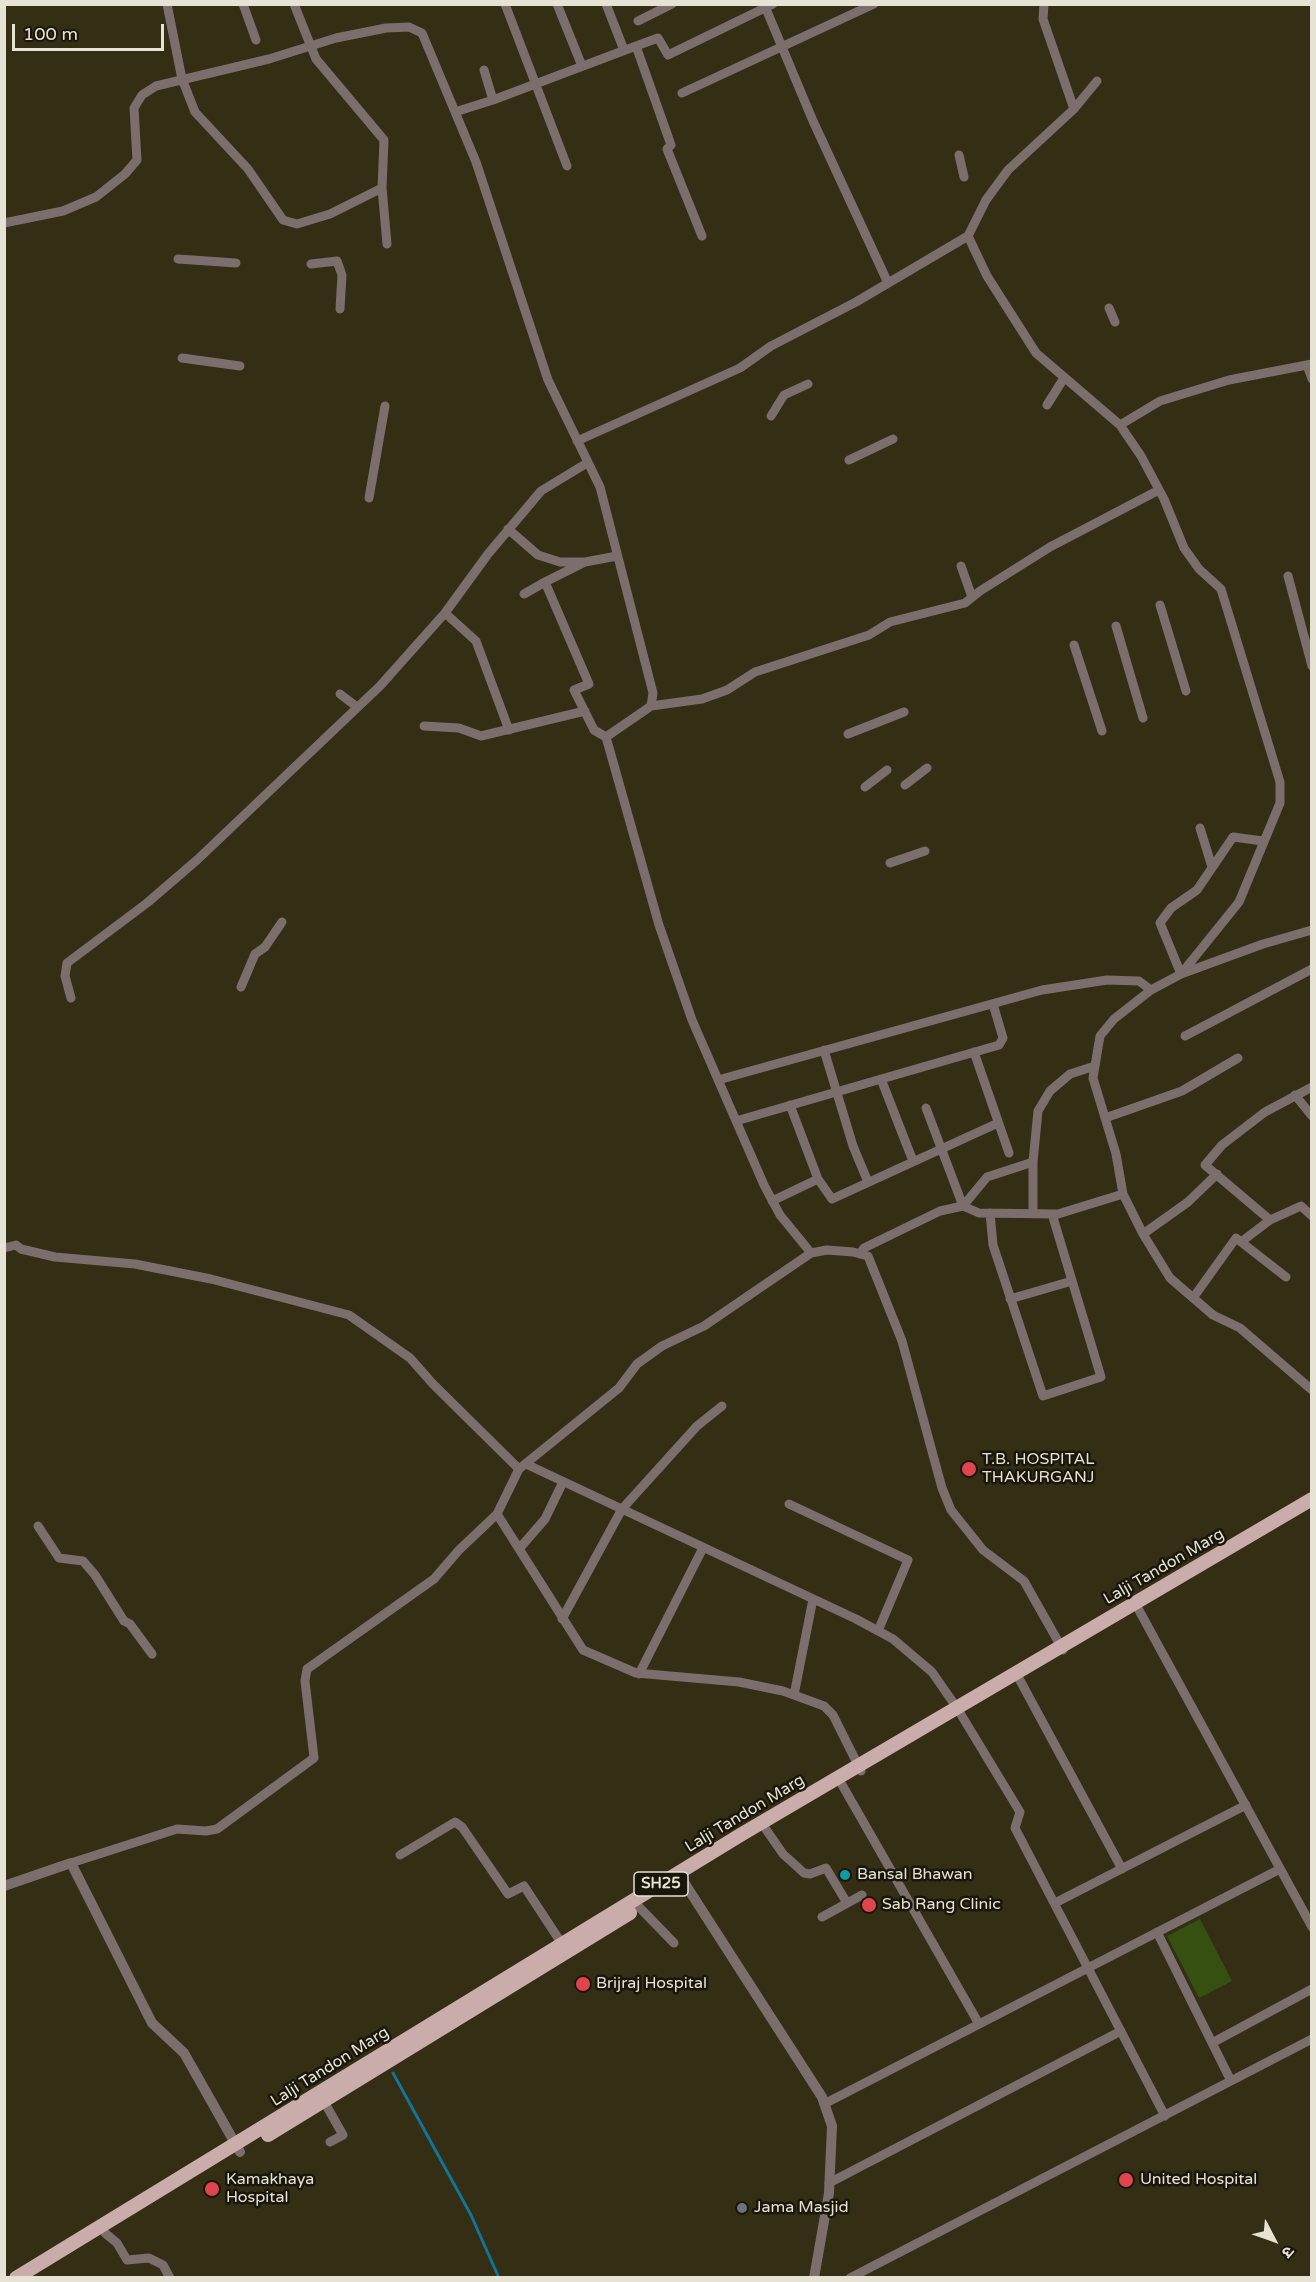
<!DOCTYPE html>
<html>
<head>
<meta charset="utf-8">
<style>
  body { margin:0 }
  #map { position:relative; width:1316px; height:2282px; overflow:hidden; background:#342e15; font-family:"Varela Round","Noto Sans Devanagari",sans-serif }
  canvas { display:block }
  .frame { position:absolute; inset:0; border:6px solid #e6e2d4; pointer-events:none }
  .north { position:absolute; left:1244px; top:2210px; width:60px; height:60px; -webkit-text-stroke:4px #19160b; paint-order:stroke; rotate:131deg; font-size:16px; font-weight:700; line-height:24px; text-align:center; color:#e6e2d4 }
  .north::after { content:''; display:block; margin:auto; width:21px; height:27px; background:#e6e2d4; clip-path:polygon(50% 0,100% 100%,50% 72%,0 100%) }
  .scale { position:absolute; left:12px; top:24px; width:152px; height:27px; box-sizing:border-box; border:3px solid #e6e2d4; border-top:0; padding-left:8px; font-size:18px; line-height:21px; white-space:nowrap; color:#e6e2d4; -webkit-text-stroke:4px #19160b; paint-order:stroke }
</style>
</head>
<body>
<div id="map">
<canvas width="1316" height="2282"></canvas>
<div class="frame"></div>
<div class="north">उ</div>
<div class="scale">100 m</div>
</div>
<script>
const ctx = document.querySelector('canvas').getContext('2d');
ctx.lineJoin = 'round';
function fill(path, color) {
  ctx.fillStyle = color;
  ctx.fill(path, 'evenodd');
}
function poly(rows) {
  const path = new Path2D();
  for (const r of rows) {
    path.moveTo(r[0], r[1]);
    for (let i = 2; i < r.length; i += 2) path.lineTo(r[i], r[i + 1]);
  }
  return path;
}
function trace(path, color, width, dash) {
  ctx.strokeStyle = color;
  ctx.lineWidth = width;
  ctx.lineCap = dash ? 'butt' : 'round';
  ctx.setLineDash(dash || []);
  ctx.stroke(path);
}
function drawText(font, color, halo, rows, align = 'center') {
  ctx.font = font + ' "Varela Round",sans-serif';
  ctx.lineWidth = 5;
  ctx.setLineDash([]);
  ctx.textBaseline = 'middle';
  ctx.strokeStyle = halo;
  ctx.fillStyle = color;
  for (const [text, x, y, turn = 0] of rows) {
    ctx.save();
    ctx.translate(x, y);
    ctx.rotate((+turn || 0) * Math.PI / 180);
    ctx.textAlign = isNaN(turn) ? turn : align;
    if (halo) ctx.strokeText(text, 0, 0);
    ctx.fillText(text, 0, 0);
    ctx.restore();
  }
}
const green = poly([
  [1200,1919,1232,1981,1199,1998,1167,1936]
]);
const stream = poly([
  [393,2073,471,2215,499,2278]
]);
const minor = poly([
  [167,4,182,79,195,112,248,169,283,220,297,224,330,214,382,188],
  [243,4,256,40],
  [294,4,316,59,384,140,382,188,387,244],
  [505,4,567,166],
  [557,4,582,66],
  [606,4,624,50],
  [764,4,813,121,888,283],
  [638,21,672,4],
  [636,46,658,38,668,55,773,4],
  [484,70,493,100],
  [682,93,874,4],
  [1074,109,1097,81],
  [455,112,493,100,636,46,671,145,667,149,702,236],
  [959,155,964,177],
  [4,223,63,211,96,197,125,174,137,160,134,108,142,95,156,86,269,59,336,38,386,28,409,27,422,33,476,162,548,380,600,487,653,693,651,706,606,737,659,925,692,1020,764,1185,780,1215,811,1253],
  [968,236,987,276,1036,353,1120,425,1141,456,1164,499,1184,548,1199,569,1221,589,1280,782,1280,803,1239,902,1181,974,1160,923,1171,908,1197,890,1233,837,1263,841],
  [178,259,236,263],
  [311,264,337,261,342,275,340,309],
  [1109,308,1115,322],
  [182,358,240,366],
  [1307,365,1312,379],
  [1047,405,1064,378],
  [771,416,784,395,808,384],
  [1120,425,1160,401,1229,380,1312,364],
  [577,441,740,368,771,346,856,302,968,236,986,200,1008,170,1074,109,1043,19,1044,4],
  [849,460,893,439],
  [369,498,385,406],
  [508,529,538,555,560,562,585,562,617,556],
  [961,566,972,597],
  [1288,576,1312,666],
  [545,582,583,563],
  [524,594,545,582,589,684,574,690,594,730,606,737],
  [1160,605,1186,691],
  [445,613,476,641,509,730],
  [1116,626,1143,718],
  [1074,645,1102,731],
  [340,694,357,707],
  [651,706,702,699,727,690,755,672,869,635,890,622,965,603,980,591,1050,547,1159,490],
  [424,726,459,728,481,736,585,711],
  [848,734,904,712],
  [905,785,927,768],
  [865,787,887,770],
  [1200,828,1212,867],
  [890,863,925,851],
  [1312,930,1263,944,1181,974,1151,990,1114,1019,1100,1036,1093,1078,1116,1154,1123,1194,1143,1234,1170,1278,1213,1315,1240,1328,1312,1390],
  [241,987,255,954,265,947,282,922],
  [71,998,65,976,67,963,147,903,197,860,380,686,445,613,488,554,541,491,587,463],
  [1185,1036,1312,969],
  [824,1050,853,1146,868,1182],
  [974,1052,1009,1153],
  [881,1079,913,1161],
  [718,1080,1042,990,1107,980,1139,981,1151,990],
  [1295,1095,1312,1116],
  [790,1105,818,1179],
  [926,1108,963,1206],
  [1105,1118,1182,1091,1238,1058],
  [736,1121,999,1045,1003,1038,993,1004],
  [772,1201,818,1179,832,1199,998,1123],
  [963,1206,987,1177,1033,1162],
  [1033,1212,1033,1162,1038,1111,1050,1091,1070,1074,1095,1066],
  [990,1213,993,1245,1043,1396,1101,1377,1052,1214],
  [1270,1220,1205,1165,1222,1145,1265,1112,1312,1087],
  [1143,1234,1188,1202,1217,1174],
  [1241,1242,1270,1220,1301,1206,1312,1216],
  [4,1248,16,1245,21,1249,55,1257,135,1264,211,1279,349,1315,410,1358,433,1384,519,1469],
  [860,1254,864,1248,940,1211,963,1206,979,1213,1058,1214,1123,1194],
  [1193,1298,1236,1238,1286,1277],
  [1010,1299,1072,1281],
  [526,1464,856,1619,893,1639,932,1672,957,1708,1020,1812,1015,1828,1165,2116],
  [789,1504,908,1560,878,1631],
  [38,1526,59,1558,83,1561,95,1575,124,1621,130,1624,152,1654],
  [519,1549,545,1519,563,1482],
  [1135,1603,1312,1927],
  [562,1619,622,1509,697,1426,722,1406],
  [1016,1673,1122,1869],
  [639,1674,703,1548],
  [794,1695,813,1599],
  [861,1771,833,1715,824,1706,783,1691,739,1682,636,1673,583,1650,497,1514,519,1469,619,1388,637,1364,662,1346,704,1326,811,1253,827,1250,853,1252,868,1256,902,1341,942,1488,951,1510,983,1550,1024,1581,1063,1650],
  [841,1783,979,2024],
  [765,1828,783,1854,804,1873,810,1874,826,1868,847,1903],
  [400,1855,455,1822,462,1827,508,1894,524,1886,562,1944],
  [71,1863,177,1829,206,1831,217,1829,314,1758,305,1681,307,1669,434,1579,459,1550,497,1514],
  [1055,1903,1246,1805],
  [639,1907,674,1943],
  [822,1917,862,1895],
  [1157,1932,1231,2081],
  [1212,2043,1312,1989],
  [322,2098,343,2135,330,2142],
  [824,2104,1280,1869],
  [829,2183,1121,2031],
  [105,2233,117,2243,127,2260,149,2258,163,2265,170,2278],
  [850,2278,1312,2039]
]);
const tertiary = poly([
  [678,1873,822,2097,832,2126,829,2193,814,2278],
  [4,1886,71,1863,152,2023,184,2053,240,2152]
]);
const primary = poly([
  [268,2135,630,1913],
  [16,2278,742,1834,1312,1499]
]);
const markers = [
  [969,1469,8,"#e0444e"],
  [845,1875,6,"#0f9aa8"],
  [869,1905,8,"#e0444e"],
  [583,1984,8,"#e0444e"],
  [1126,2180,8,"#e0444e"],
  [212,2189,8,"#e0444e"],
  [742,2208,6,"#6b7280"]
];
const shields = [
  [661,1884,54]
];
const shieldNames = [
  ["SH25",661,1884]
];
const poiNames = [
  ["T.B. HOSPITAL",982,1460],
  ["THAKURGANJ",982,1478],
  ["Bansal Bhawan",857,1875],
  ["Sab Rang Clinic",882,1905],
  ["Brijraj Hospital",596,1984],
  ["Kamakhaya",226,2180],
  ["Hospital",226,2198],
  ["United Hospital",1140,2180],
  ["Jama Masjid",754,2208]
];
const streetNames = [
  ["Lalji Tandon Marg",1164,1567,-30],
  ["Lalji Tandon Marg",745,1814,-31],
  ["Lalji Tandon Marg",330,2067,-32]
];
fill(green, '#355011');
trace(stream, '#127498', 3);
trace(minor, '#7c6e6c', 9);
trace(tertiary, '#7c6e6c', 10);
trace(primary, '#caadaa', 14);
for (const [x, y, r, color] of markers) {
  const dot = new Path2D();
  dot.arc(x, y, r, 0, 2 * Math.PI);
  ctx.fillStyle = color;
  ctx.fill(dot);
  trace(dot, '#19160b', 2);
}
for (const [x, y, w] of shields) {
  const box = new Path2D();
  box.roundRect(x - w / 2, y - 12, w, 24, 4.5);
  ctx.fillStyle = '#19160b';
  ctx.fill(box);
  trace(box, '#e6e2d4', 1.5);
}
drawText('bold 15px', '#e6e2d4', null, shieldNames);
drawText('16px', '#e6e2d4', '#19160b', poiNames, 'left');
drawText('16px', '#e6e2d4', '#19160b', streetNames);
</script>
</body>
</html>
